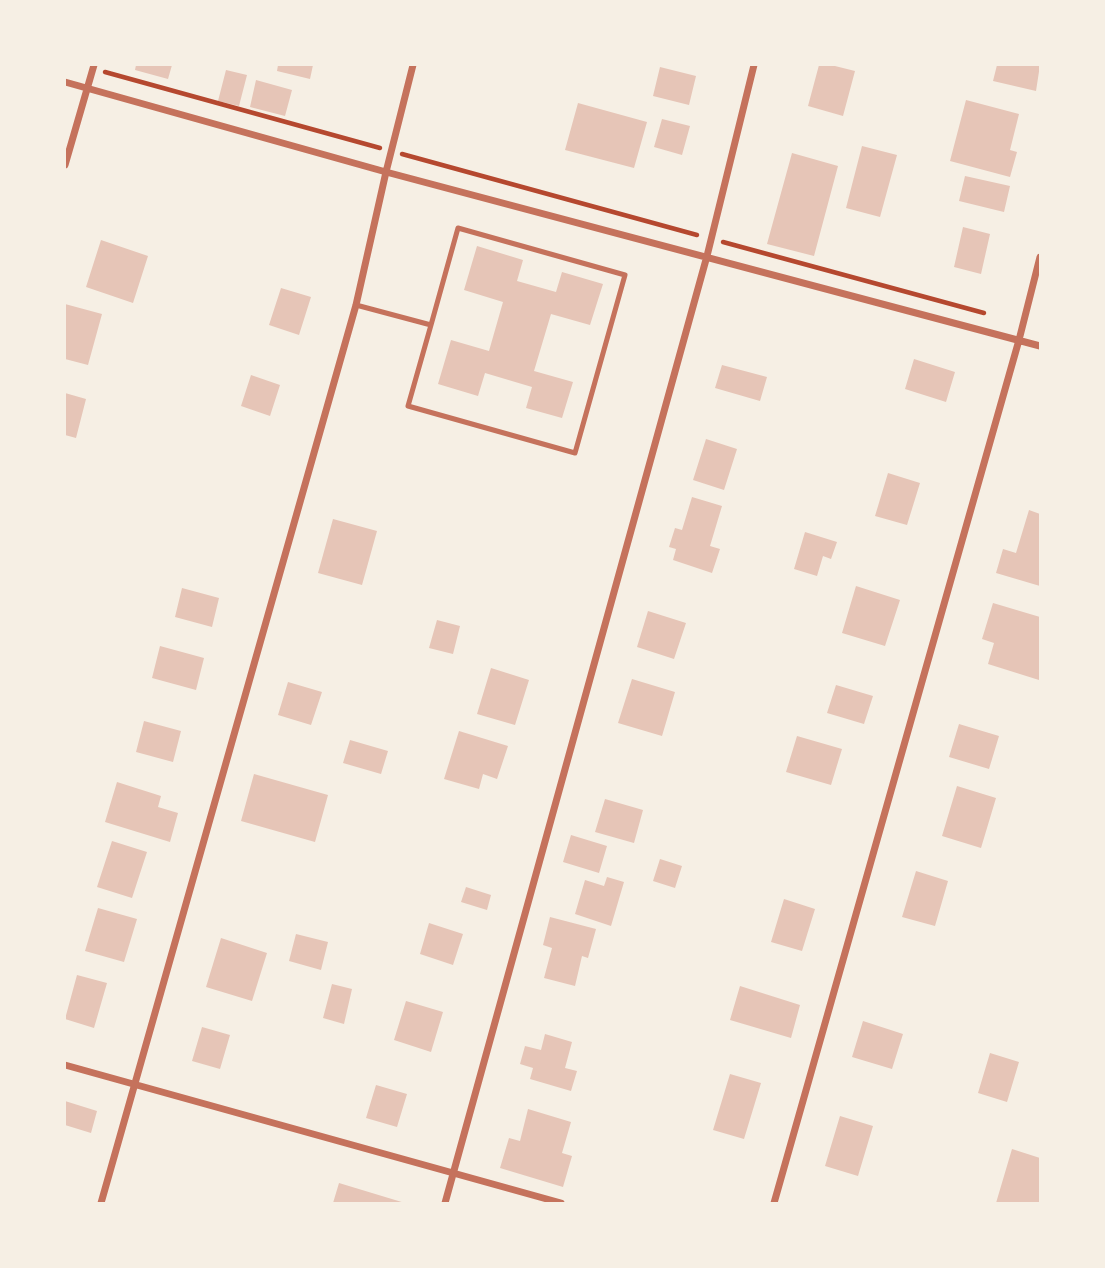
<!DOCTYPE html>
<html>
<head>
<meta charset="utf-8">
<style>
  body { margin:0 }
  #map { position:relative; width:1105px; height:1268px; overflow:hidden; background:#f6efe4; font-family:"Exo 2",sans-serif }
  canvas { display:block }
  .frame { position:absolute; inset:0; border:66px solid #f6efe4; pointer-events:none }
</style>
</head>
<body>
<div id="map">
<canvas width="1105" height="1268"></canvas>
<div class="frame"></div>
</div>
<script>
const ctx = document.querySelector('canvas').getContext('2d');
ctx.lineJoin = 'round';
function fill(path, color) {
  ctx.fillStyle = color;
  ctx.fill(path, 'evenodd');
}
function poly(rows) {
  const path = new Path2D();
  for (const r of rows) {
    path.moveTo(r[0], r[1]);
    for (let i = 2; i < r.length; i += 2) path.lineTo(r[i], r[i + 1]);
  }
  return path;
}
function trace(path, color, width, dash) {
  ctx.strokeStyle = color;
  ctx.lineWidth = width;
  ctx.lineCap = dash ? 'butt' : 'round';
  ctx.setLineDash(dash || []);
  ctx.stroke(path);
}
const building = poly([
  [136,65,172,65,168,79,135,70],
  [278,65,313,65,310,79,277,71],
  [819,65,831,65,855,71,843,116,808,106],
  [997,65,1040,65,1036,91,993,81],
  [660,67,696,76,689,105,653,96],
  [226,70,247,75,239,106,218,101],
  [256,80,292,90,285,116,250,107],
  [966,100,1019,114,1010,150,1017,152,1010,177,950,161],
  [578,103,647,122,634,168,565,150],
  [662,119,690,126,682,155,654,147],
  [862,146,897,155,880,217,846,208],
  [792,153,838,166,814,256,767,244],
  [965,176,1010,186,1004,212,959,201],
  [963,227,990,234,981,274,954,267],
  [101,240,148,256,133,303,86,287],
  [477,246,523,260,517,281,556,292,562,272,603,284,590,325,551,314,534,371,573,382,562,418,526,408,532,387,485,373,478,396,438,384,451,340,489,351,503,302,464,290],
  [281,288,311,297,299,335,269,325],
  [65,304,102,314,88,365,65,359],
  [914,359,955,372,946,402,905,389],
  [722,365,767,377,760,401,715,388],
  [251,375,280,385,270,416,241,406],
  [65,393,86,399,76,438,65,435],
  [706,439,737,449,724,490,693,480],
  [888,473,920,483,907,525,875,516],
  [692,497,722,506,710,546,720,549,712,573,673,560,676,549,669,547,675,528,682,530],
  [1029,510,1040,514,1040,586,996,573,1003,549,1016,553],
  [333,519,377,531,362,585,318,573],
  [805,532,837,542,831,559,823,556,817,576,794,569],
  [856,586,900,600,885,646,842,633],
  [182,588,219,598,212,627,175,617],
  [993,603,1040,617,1039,680,988,664,994,643,982,639],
  [648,611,686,623,674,659,637,647],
  [437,620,460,626,453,654,429,648],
  [160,646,204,658,196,690,152,678],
  [491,668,529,680,515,725,477,714],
  [632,679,675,692,662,736,618,723],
  [288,682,322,692,311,725,278,715],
  [836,685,873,696,864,724,827,713],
  [144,721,181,731,173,762,136,752],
  [959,724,999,736,989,769,949,757],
  [459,731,508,746,497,779,483,774,479,789,444,779],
  [797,736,842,749,831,785,786,772],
  [350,740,388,751,381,774,343,763],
  [254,774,328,795,315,842,241,821],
  [117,782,161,796,158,807,178,813,170,842,105,822],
  [957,786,996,798,981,848,942,836],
  [605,799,643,810,634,843,595,832],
  [571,835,607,846,599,873,563,862],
  [112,841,147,852,132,898,97,887],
  [660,859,682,866,675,888,653,881],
  [916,871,948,881,935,926,902,917],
  [607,877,624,882,611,926,575,914,585,880,604,886],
  [466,887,491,895,487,910,461,902],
  [784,899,815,909,802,951,771,942],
  [98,908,137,919,124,962,85,951],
  [550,917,596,929,588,958,582,956,575,986,544,978,552,948,543,945],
  [429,923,463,934,453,965,420,954],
  [296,934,328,942,321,970,289,961],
  [221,938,267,953,252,1001,206,987],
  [77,975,107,983,94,1028,65,1019],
  [332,984,352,989,344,1024,323,1018],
  [740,986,800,1005,791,1038,730,1020],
  [406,1001,443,1012,431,1052,394,1040],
  [863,1021,903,1034,892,1069,852,1057],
  [202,1027,230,1035,220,1069,192,1061],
  [545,1034,572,1042,565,1068,577,1071,571,1091,530,1079,533,1068,520,1064,525,1046,541,1050],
  [990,1053,1019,1062,1007,1102,978,1093],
  [730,1074,761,1083,744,1139,713,1130],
  [376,1085,407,1094,397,1127,366,1118],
  [65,1101,97,1111,91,1133,65,1125],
  [528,1109,571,1122,562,1153,572,1156,563,1187,500,1168,509,1138,520,1141],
  [840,1116,873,1126,858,1176,825,1166],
  [1012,1149,1040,1158,1039,1203,996,1203],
  [339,1183,405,1203,333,1203]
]);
const path = poly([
  [105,72,380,148],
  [402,154,697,235],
  [723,242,984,313]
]);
const service = poly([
  [356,305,431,325,408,406,575,453,625,275,458,228,431,325]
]);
const minor = poly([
  [65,82,386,172,1040,346],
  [65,165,94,65],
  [65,1065,561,1203],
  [101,1203,356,305,386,172,413,65],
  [445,1203,707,256,754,65],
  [774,1203,1019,340,1040,257]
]);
fill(building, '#e6c5b7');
trace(path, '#b5482f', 4.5);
trace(service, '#c5725c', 5);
trace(minor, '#c5725c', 7);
</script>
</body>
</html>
